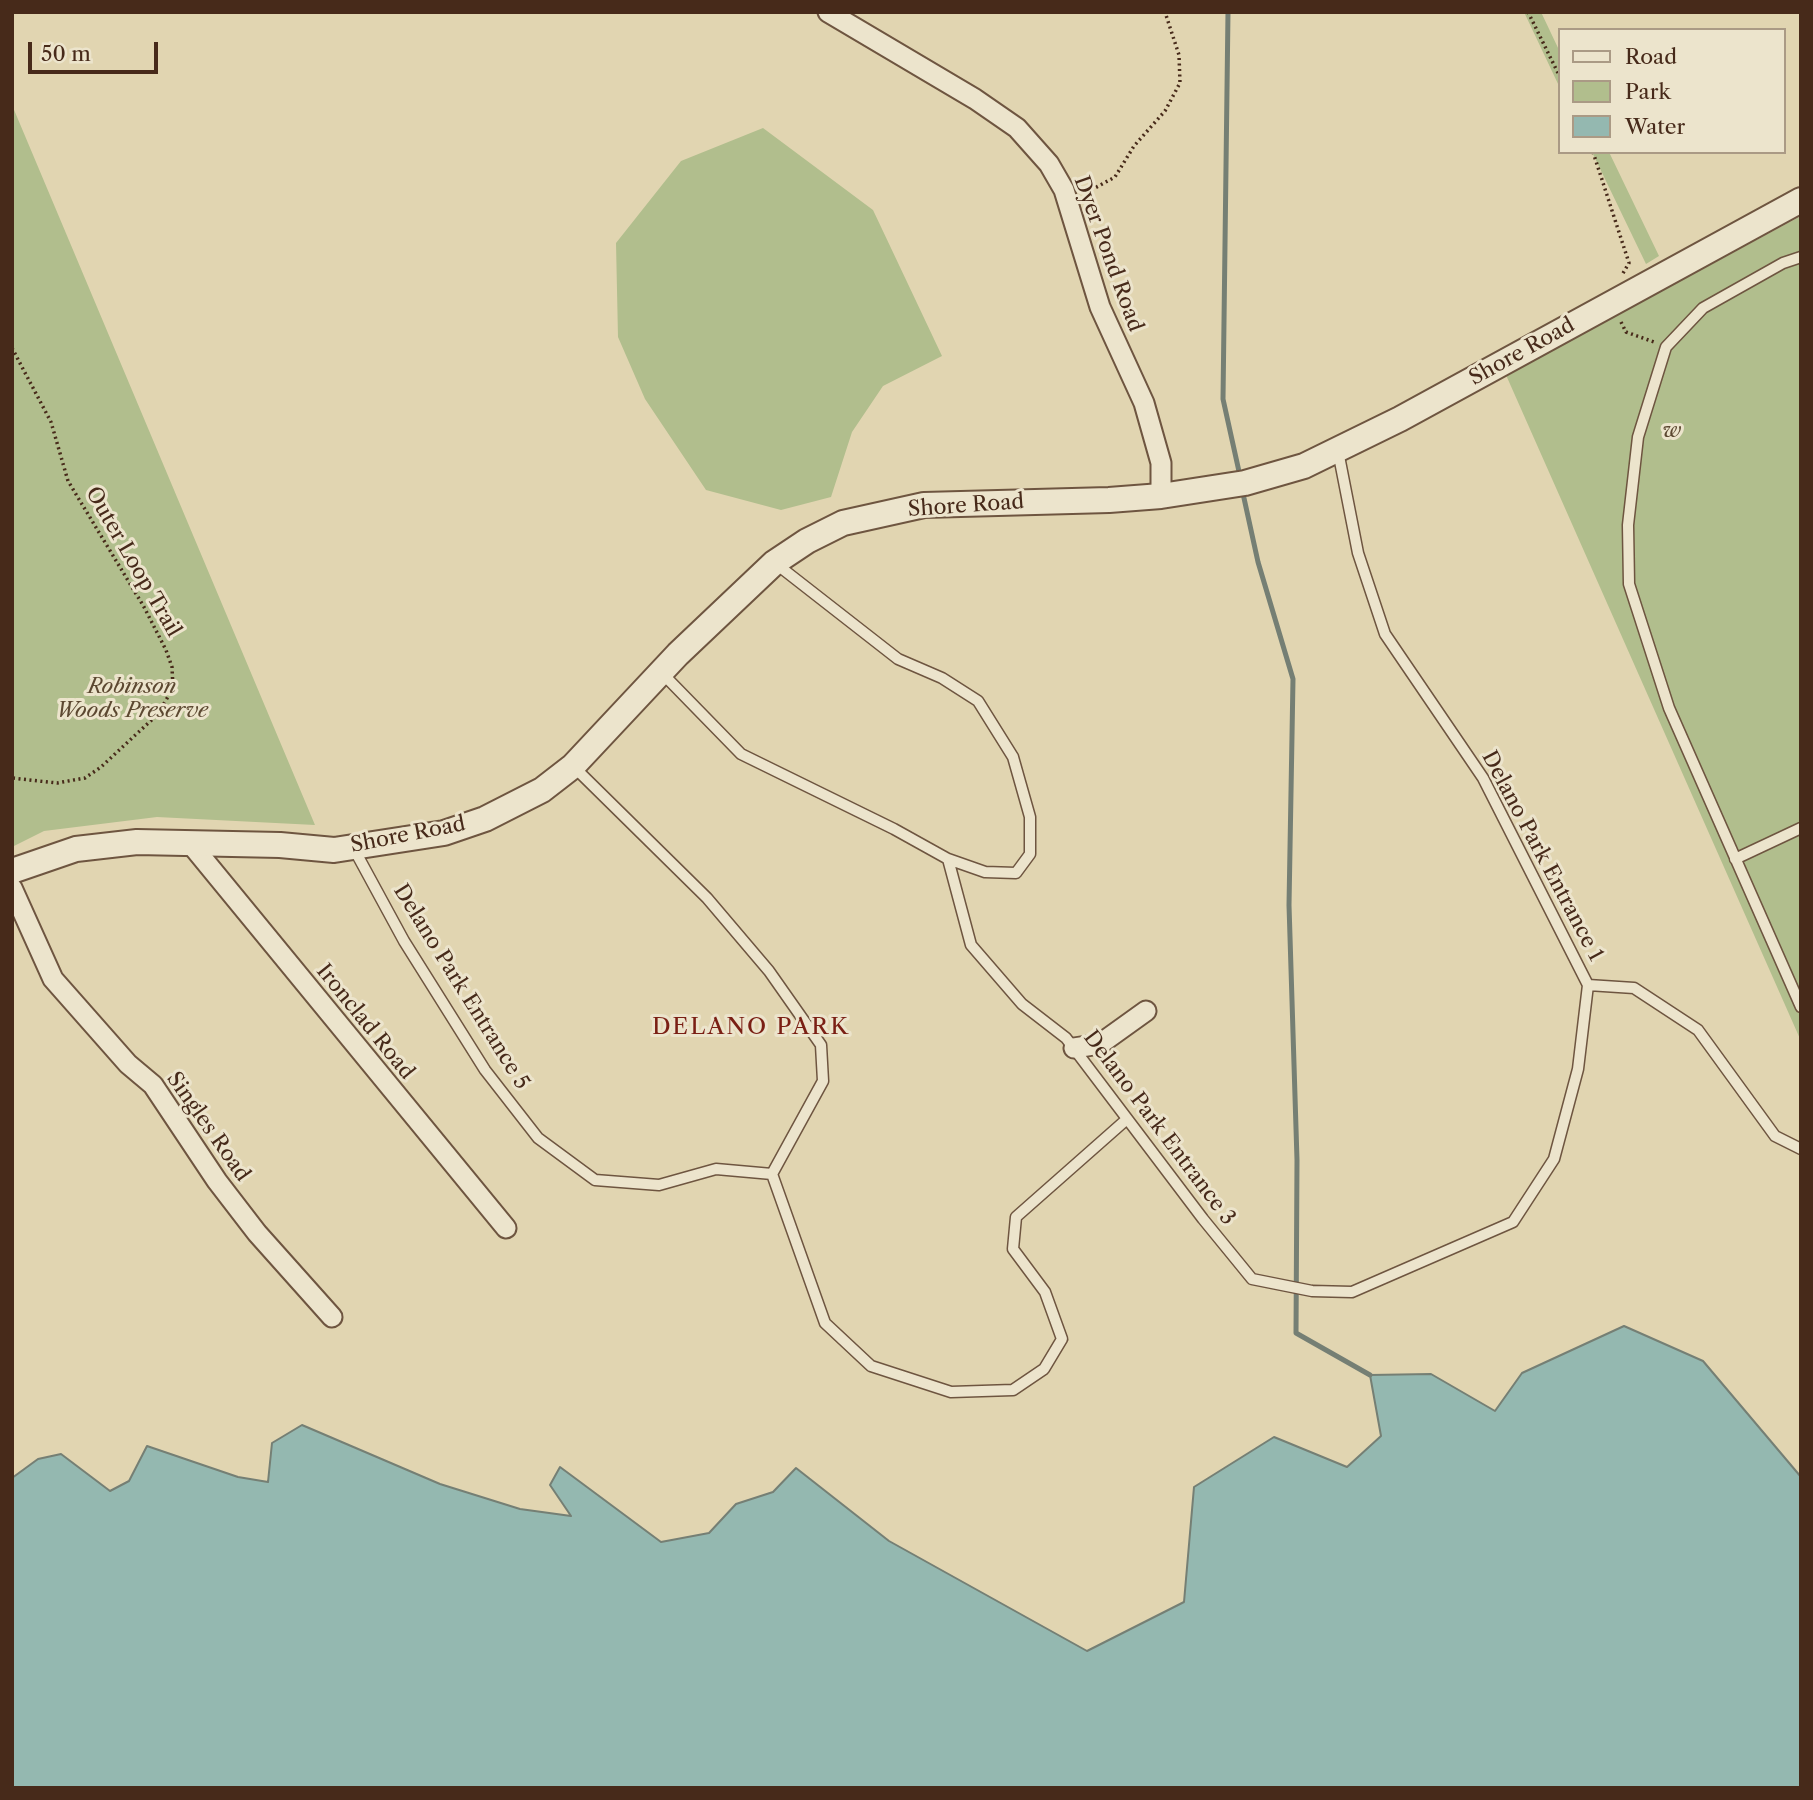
<!DOCTYPE html>
<html>
<head>
<meta charset="utf-8">
<style>
  body { margin:0 }
  #map { position:relative; width:1813px; height:1800px; overflow:hidden; background:#e1d5b1; font-family:"Libre Caslon Text",serif }
  canvas { display:block }
  .frame { position:absolute; inset:0; border:14px solid #472a1a; pointer-events:none }
  .legend { position:absolute; left:1558px; top:28px; width:228px; height:126px; box-sizing:border-box; background:#ece4cc; border:2px solid #aa9a85; margin:0; padding:9px 12px; list-style:none; font-size:21px; color:#472a1a }
  .legend li { display:flex; align-items:center; gap:14px; height:35px }
  .legend b { width:35px; border:2px solid #aa9a85 }
  .scale { position:absolute; left:28px; top:42px; width:130px; height:32px; box-sizing:border-box; border:4px solid #472a1a; border-top:0; padding-left:9px; font-size:21px; line-height:24px; white-space:nowrap; color:#472a1a; -webkit-text-stroke:5px #ece4cc; paint-order:stroke }
</style>
</head>
<body>
<div id="map">
<canvas width="1813" height="1800"></canvas>
<div class="frame"></div>
<ul class="legend">
<li><b style="height:9px;background:#ece4cc"></b>Road</li>
<li><b style="height:19px;background:#b1be8d"></b>Park</li>
<li><b style="height:19px;background:#94b8b0"></b>Water</li>
</ul>
<div class="scale">50 m</div>
</div>
<script>
const ctx = document.querySelector('canvas').getContext('2d');
ctx.lineJoin = 'round';
function fill(path, color) {
  ctx.fillStyle = color;
  ctx.fill(path, 'evenodd');
}
function poly(rows) {
  const path = new Path2D();
  for (const r of rows) {
    path.moveTo(r[0], r[1]);
    for (let i = 2; i < r.length; i += 2) path.lineTo(r[i], r[i + 1]);
  }
  return path;
}
function trace(path, color, width, dash) {
  ctx.strokeStyle = color;
  ctx.lineWidth = width;
  ctx.lineCap = dash ? 'butt' : 'round';
  ctx.setLineDash(dash || []);
  ctx.stroke(path);
}
function drawText(font, color, halo, rows, align = 'center') {
  ctx.font = font + ' "Libre Caslon Text",serif';
  ctx.lineWidth = 6;
  ctx.setLineDash([]);
  ctx.textBaseline = 'middle';
  ctx.strokeStyle = halo;
  ctx.fillStyle = color;
  for (const [text, x, y, turn = 0] of rows) {
    ctx.save();
    ctx.translate(x, y);
    ctx.rotate((+turn || 0) * Math.PI / 180);
    ctx.textAlign = isNaN(turn) ? turn : align;
    if (halo) ctx.strokeText(text, 0, 0);
    ctx.fillText(text, 0, 0);
    ctx.restore();
  }
}
const green = poly([
  [1524,12,1541,12,1559,50,1559,86],
  [12,105,315,825,157,817,44,831,12,847],
  [763,128,873,210,942,356,883,386,852,432,831,497,781,510,706,490,645,399,618,337,616,243,681,161],
  [1592,152,1609,152,1659,256,1646,264],
  [1801,216,1801,1041,1506,375]
]);
const water = poly([
  [1624,1326,1703,1361,1801,1477,1801,1788,12,1788,12,1478,38,1459,61,1454,110,1491,129,1481,147,1446,238,1477,268,1482,272,1443,302,1425,440,1484,520,1509,571,1516,550,1485,560,1467,661,1542,709,1533,736,1504,773,1492,796,1468,889,1541,1087,1651,1184,1602,1194,1487,1274,1437,1347,1467,1381,1436,1370,1375,1431,1374,1495,1411,1522,1373,1624,1326]
]);
const stream = poly([
  [1228,12,1223,399,1240,476],
  [1242,489,1258,562,1293,679,1289,905,1297,1160,1296,1333,1370,1375]
]);
const path = poly([
  [1528,12,1559,75],
  [1593,152,1629,263,1622,275],
  [1080,190,1093,189,1115,177,1134,146,1165,111,1180,83,1179,55,1165,12],
  [1621,322,1626,332,1654,342],
  [12,348,51,422,68,481,144,607,166,650,172,667,173,688,158,714,101,767,85,778,57,783,12,778],
  [1801,728,1801,730]
]);
const service = poly([
  [1801,257,1783,263,1703,308,1666,347,1638,437,1628,525,1629,584,1669,708,1801,1007],
  [1338,451,1358,553,1385,634,1483,778,1588,985,1634,988,1698,1030,1775,1136,1801,1149],
  [775,563,898,659,942,678,978,701,1013,757,1030,817,1030,854,1016,873,985,872,948,859],
  [661,672,741,754,894,829,948,859,971,945,1022,1004,1066,1038,1203,1219,1252,1279,1312,1291,1352,1292,1513,1222,1554,1159,1578,1069,1588,985],
  [573,766,707,898,769,971,821,1045,823,1081,772,1174],
  [354,849,404,941,485,1070,538,1138,595,1180,659,1185,716,1169,772,1174,825,1323,871,1366,951,1392,1013,1390,1044,1369,1062,1339,1045,1292,1013,1249,1016,1217,1127,1119],
  [1735,859,1801,828]
]);
const minor = poly([
  [828,12,975,99,1017,128,1049,164,1064,190,1100,307,1144,403,1161,463,1161,496],
  [190,843,506,1228],
  [12,888,53,979,128,1064,153,1085,217,1181,257,1233,332,1317],
  [1074,1048,1100,1044,1146,1011]
]);
const tertiary = poly([
  [12,871,76,849,137,842,280,845,334,850,444,833,485,819,542,790,573,766,678,654,774,563,807,541,843,523,924,505,1109,500,1161,496,1245,483,1304,466,1400,419,1801,200]
]);
const streetNames = [
  ["Dyer Pond Road",1108,254,70],
  ["Shore Road",1522,352,-29],
  ["Shore Road",966,506,-4],
  ["Outer Loop Trail",133,562,60],
  ["Shore Road",408,835,-11],
  ["Delano Park Entrance 1",1542,856,62],
  ["Delano Park Entrance 5",461,987,58],
  ["Ironclad Road",365,1022,51],
  ["Singles Road",208,1127,55],
  ["Delano Park Entrance 3",1159,1128,53]
];
const parkNames = [
  ["w",1672,431],
  ["Robinson",132,687],
  ["Woods Preserve",132,711]
];
const neighbourhoodNames = [
  ["DELANO PARK",751,1027]
];
fill(green, '#b1be8d');
fill(water, '#94b8b0');
trace(water, '#757f74', 2);
trace(stream, '#757f74', 5);
trace(service, '#6e5540', 13);
trace(minor, '#6e5540', 23);
trace(tertiary, '#6e5540', 28);
trace(path, '#472a1a', 3.5, [2, 3.5]);
trace(service, '#ece4cc', 10);
trace(minor, '#ece4cc', 19);
trace(tertiary, '#ece4cc', 24);
drawText('21px', '#472a1a', '#ece4cc', streetNames);
drawText('italic 21px', '#5c4831', '#ece4cc', parkNames);
ctx.letterSpacing = '2px';
drawText('23px', '#7a1f14', '#ece4cc', neighbourhoodNames);
ctx.letterSpacing = '0px';
</script>
</body>
</html>
